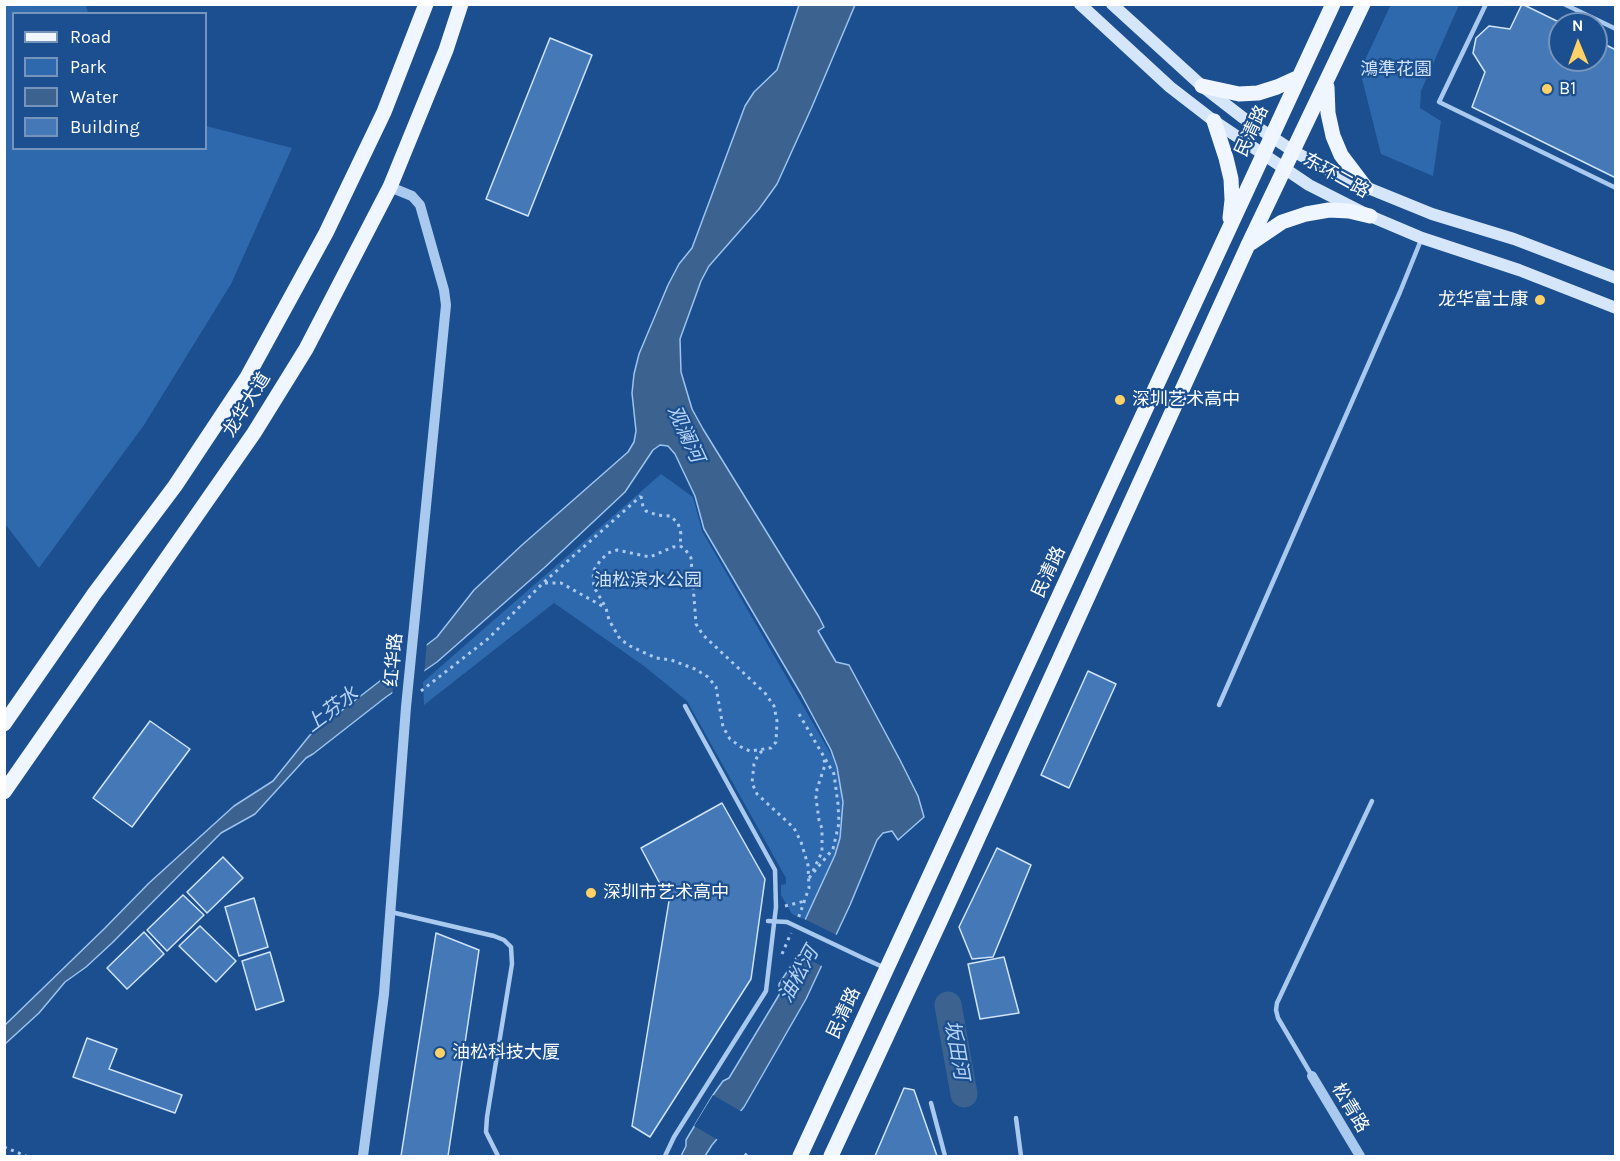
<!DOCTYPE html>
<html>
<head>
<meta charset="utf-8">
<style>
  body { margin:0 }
  #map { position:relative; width:1620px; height:1161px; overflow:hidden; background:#1b4f8f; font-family:Karla,sans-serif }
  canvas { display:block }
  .frame { position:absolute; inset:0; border:6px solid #fff; pointer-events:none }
  .legend { position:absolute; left:12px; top:12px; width:195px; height:138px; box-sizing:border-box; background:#1b4f8f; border:2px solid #7695bc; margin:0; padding:8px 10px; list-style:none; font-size:18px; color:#fff }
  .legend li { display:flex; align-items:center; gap:12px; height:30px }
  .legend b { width:30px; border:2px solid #7695bc }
  .north { position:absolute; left:1548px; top:12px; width:60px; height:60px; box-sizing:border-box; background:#1b4f8f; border:2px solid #7695bc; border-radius:50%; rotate:359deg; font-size:16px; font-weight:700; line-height:24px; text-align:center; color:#fff }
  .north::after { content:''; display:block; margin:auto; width:21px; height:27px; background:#ffd166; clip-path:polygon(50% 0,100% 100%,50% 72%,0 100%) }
</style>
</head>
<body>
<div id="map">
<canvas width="1620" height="1161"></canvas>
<div class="frame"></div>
<ul class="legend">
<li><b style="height:8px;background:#f0f6ff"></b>Road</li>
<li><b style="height:16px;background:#2e69ad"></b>Park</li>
<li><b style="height:16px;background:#3c6290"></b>Water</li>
<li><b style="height:16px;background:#4478b7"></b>Building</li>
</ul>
<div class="north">N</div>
</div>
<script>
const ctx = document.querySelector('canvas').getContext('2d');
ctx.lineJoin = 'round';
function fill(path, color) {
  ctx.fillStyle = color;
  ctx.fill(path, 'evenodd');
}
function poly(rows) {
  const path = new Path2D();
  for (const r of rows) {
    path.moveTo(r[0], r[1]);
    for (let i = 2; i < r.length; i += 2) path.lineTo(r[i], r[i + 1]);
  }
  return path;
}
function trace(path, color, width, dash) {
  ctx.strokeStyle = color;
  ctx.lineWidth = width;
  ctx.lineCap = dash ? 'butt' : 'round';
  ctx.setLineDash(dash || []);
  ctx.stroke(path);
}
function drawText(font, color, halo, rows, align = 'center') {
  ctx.font = font + ' Karla,"Noto Sans SC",sans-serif';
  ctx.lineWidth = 4.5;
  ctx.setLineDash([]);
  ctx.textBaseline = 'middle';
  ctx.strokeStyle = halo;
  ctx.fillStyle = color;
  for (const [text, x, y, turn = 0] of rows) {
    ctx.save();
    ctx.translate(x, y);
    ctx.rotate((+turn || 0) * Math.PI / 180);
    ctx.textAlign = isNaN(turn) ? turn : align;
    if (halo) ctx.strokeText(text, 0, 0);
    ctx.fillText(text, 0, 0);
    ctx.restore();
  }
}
const green = poly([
  [5,4,86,5,88,13,14,14,14,148,206,148,206,126,292,148,231,284,144,425,39,568,5,524],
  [1391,4,1459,5,1421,91,1420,108,1441,121,1433,176,1381,154,1360,71],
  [661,474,693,497,702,531,832,756,840,779,843,818,840,838,835,854,805,920,792,914,781,895,781,885,786,884,786,878,687,701,644,666,554,603,424,705,423,682]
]);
const water = poly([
  [799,5,855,5,811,109,777,184,759,209,709,266,701,281,680,339,681,372,692,409,703,429,819,617,824,627,818,631,836,662,849,665,900,760,918,796,924,817,898,840,892,831,883,833,877,840,850,905,806,999,744,1107,712,1145,705,1156,681,1156,686,1146,686,1140,713,1095,723,1081,729,1078,779,995,779,984,798,955,805,920,835,855,840,838,843,802,837,767,831,750,801,694,704,529,695,496,675,454,668,446,660,445,653,450,625,492,544,568,437,662,386,697,313,754,306,758,255,814,221,833,112,943,86,967,65,982,39,1013,5,1044,5,1025,105,928,149,883,234,806,273,781,310,735,437,637,474,590,522,545,628,452,634,442,636,431,632,393,634,374,639,354,668,285,679,264,692,248,745,106,754,92,777,70,799,5]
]);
const pier = poly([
  [427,641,424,675,392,697,395,665],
  [802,918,839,936,824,967,795,953],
  [713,1095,744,1113,720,1141,694,1126]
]);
const river = poly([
  [948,1005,964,1094]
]);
const building = poly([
  [1522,4,1563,24,1560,24,1560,60,1596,60,1596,40,1616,50,1616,178,1472,107,1485,72,1473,53,1476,38,1489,26,1510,29,1522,4],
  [550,38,592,55,528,216,486,199,550,38],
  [1088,671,1116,684,1069,788,1041,775,1088,671],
  [150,721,190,749,132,827,93,798,150,721],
  [722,803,765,879,751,979,650,1137,632,1126,669,901,641,848,722,803],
  [997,848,1031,865,993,957,972,959,959,927,997,848],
  [223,857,243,878,207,913,187,892,223,857],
  [183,895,204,915,167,951,147,930,183,895],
  [254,898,268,947,239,956,225,907,254,898],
  [200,926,236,961,216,982,179,946,200,926],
  [144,932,164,954,127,989,107,968,144,932],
  [436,933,479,950,448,1156,401,1156,436,933],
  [270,952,284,1001,256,1010,242,961,270,952],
  [1004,957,1019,1013,980,1019,968,964,1004,957],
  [87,1038,117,1049,109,1069,182,1095,175,1113,73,1077,87,1038],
  [904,1088,914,1090,937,1156,875,1156,904,1088]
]);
const path = poly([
  [641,496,643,507,646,511,657,515,670,516,678,523,681,534,680,546],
  [680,546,685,549,691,558,696,624,703,635,765,693,774,706,777,721,776,742,771,748,750,751,741,747,730,739,723,727,716,687,708,677,695,669,671,660,656,658,630,646,620,639,609,620,606,608,594,587,593,579,594,570,600,561,608,553,617,550,650,557,673,547,680,546],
  [545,583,561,583,604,607],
  [421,691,489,638,543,583,641,496],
  [799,714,834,774,838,804,839,823,833,849,809,878],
  [762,751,758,755,754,764,752,783,757,794,794,828,801,842,808,865,809,888,798,919],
  [813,871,822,852,822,829,819,820,816,798,817,789,825,765,824,759],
  [785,906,805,901],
  [782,954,791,933],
  [4,1147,26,1156],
  [745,1156,748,1151]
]);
const service = poly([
  [1486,4,1439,102,1616,188],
  [1564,4,1616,29],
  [1219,705,1400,292,1421,240],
  [391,912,494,936,504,940,511,947,512,964,487,1117,486,1132,498,1156],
  [768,921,787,922],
  [863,958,885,968],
  [1312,1076,1278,1018,1276,1010,1277,1003,1372,801],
  [931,1103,945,1156],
  [1016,1118,1021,1156],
  [665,1156,674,1137,766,991,776,907,775,870,685,706]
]);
const tertiary = poly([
  [1312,1076,1360,1156],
  [363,1156,384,994,406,707,446,305,444,290,420,205,412,196,390,187]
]);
const secondary = poly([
  [1080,4,1170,87,1214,121,1309,185,1370,216,1422,238,1519,270,1616,308],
  [1112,4,1202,86,1242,117,1293,151,1341,177,1432,214,1514,239,1616,278]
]);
const primary = poly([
  [1202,86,1239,94,1258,93,1277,87,1299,77],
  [1327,87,1328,113,1333,136,1341,155,1366,188],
  [1214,121,1226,158,1231,179,1232,200,1230,218],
  [1251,243,1282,222,1306,214,1329,210,1349,211,1370,216],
  [4,724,94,594,175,486,246,379,326,233,384,112,426,4],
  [4,792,254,433,306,349,390,187,446,50,461,4],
  [800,1156,1333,4],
  [831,1156,942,917,1248,245,1363,4]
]);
const serviceBridge = poly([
  [787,922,863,958]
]);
const markers = [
  [1547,89,6,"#ffd166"],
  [1540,300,6,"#ffd166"],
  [1120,400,6,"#ffd166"],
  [591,893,6,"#ffd166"],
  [440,1053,6,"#ffd166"]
];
const parkNames = [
  ["鴻準花園",1396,70],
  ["油松滨水公园",648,581]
];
const poiNames = [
  ["B1",1559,89],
  ["龙华富士康",1528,300,"right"],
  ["深圳艺术高中",1132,400],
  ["深圳市艺术高中",603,893],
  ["油松科技大厦",452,1053]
];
const streetNames = [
  ["民清路",1252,131,-65],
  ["东环二路",1336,176,29],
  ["龙华大道",247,405,-58],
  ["民清路",1049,572,-65],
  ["红华路",394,660,-85],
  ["民清路",844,1013,-65],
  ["松青路",1350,1108,59]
];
const waterNames = [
  ["观澜河",685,434,65],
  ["上芬水",332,710,-37],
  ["油松河",799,975,-61],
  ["坂田河",956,1050,80]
];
fill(green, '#2e69ad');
fill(water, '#3c6290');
trace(water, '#9cc4f0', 1.5);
fill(pier, '#1b4f8f');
trace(river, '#3c6290', 27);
fill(building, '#4478b7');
trace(building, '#cfe3fa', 1.5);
trace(path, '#a9c9ee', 3, [3, 4.5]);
trace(service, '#a9c9ee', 4.5);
trace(tertiary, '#a9c9ee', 10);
trace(secondary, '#d6e6fa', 12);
trace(primary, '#f0f6ff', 15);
trace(serviceBridge, '#a9c9ee', 4.5);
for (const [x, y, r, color] of markers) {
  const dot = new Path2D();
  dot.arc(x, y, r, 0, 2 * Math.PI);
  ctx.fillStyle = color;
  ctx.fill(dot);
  trace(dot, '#1b4f8f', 2);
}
drawText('18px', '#cfe3fa', '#1b4f8f', parkNames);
drawText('18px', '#fff', '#1b4f8f', poiNames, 'left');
drawText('18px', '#fff', '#1b4f8f', streetNames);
drawText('italic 20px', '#b5d3f5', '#1b4f8f', waterNames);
</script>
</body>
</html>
